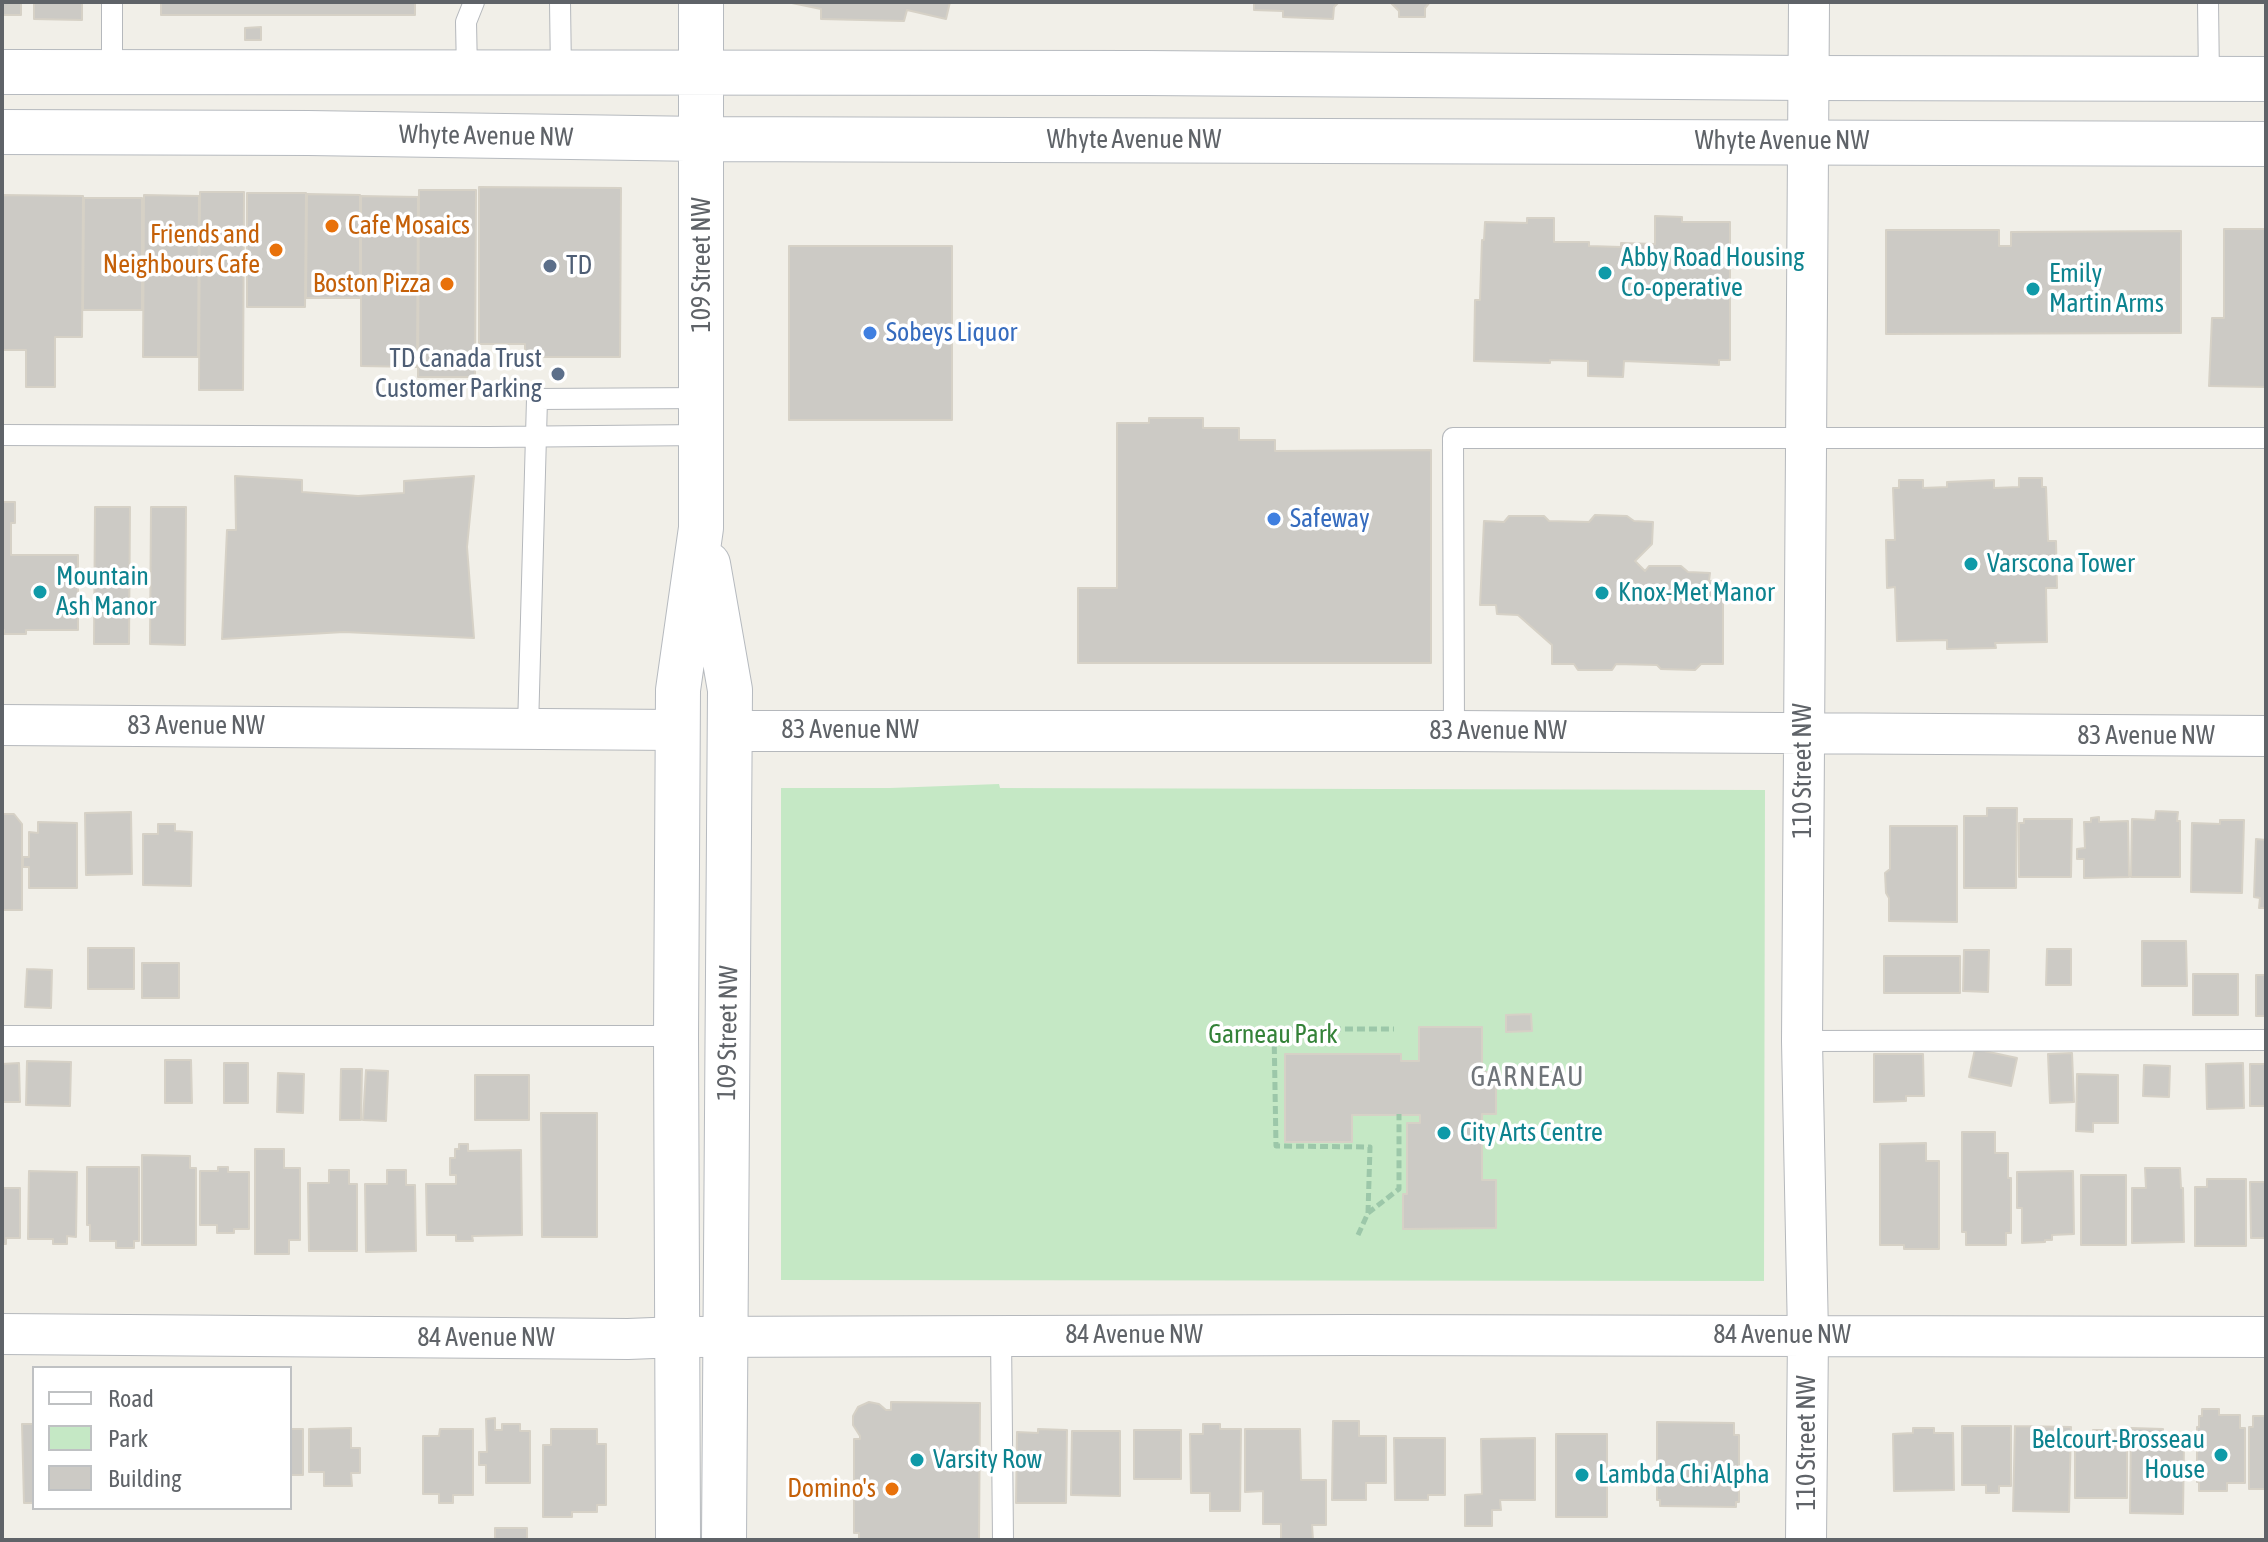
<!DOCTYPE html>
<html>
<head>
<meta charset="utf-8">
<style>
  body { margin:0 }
  #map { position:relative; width:2268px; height:1542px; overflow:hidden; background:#f1efe8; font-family:"Asap Condensed",sans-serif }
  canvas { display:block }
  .frame { position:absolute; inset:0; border:4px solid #5f6368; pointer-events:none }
  .legend { position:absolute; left:32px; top:1366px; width:260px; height:144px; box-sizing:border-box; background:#fff; border:2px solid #bfc1c3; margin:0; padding:10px 14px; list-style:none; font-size:24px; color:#5f6368 }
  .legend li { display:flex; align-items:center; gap:16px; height:40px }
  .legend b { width:40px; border:2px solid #bfc1c3 }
</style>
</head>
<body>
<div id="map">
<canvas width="2268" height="1542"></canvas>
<div class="frame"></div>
<ul class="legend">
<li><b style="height:10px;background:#fff"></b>Road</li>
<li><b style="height:22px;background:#c5e8c5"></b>Park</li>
<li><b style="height:22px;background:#cccac5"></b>Building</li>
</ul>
</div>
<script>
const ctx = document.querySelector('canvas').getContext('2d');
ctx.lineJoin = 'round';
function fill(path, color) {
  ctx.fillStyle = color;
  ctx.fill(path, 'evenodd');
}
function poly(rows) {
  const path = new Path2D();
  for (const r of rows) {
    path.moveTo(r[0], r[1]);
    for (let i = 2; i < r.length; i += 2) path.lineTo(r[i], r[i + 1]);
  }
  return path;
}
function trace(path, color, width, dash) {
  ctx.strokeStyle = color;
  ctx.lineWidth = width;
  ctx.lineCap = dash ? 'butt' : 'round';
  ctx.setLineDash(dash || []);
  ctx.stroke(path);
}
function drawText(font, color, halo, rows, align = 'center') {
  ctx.font = font + ' "Asap Condensed",sans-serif';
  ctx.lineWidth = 7;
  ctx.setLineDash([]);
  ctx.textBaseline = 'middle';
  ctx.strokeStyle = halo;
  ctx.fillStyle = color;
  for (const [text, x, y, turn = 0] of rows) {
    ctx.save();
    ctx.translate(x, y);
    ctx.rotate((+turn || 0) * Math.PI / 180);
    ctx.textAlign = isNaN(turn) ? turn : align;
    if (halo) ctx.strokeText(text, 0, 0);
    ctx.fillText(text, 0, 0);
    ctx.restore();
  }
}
const green = poly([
  [999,784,1000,788,1765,790,1764,1281,781,1280,781,788,890,788]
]);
const building = poly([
  [2,2,21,2,21,15,2,15,2,2],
  [34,2,82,2,82,20,34,19,34,2],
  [161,2,415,2,415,15,161,15,161,2],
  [787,2,950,2,946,19,907,10,904,21,821,19,821,9,787,2],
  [1254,2,1339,2,1334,7,1333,19,1283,17,1283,11,1254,10,1254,2],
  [1390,2,1430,2,1425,8,1425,17,1399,17,1399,11,1390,2],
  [261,27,261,40,245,40,245,28,261,27],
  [479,187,621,188,620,357,525,357,525,344,479,344,479,187],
  [419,190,476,190,475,377,418,377,419,190],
  [200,192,244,192,243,390,199,390,200,192],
  [247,193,306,193,305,307,247,307,247,193],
  [307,194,360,195,360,298,306,298,307,194],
  [2,195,83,196,82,337,55,337,55,387,26,387,26,350,2,350,2,195],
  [144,195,199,196,198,357,143,357,144,195],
  [361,196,418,197,417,367,361,366,361,196],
  [84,198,142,198,142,310,83,310,84,198],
  [1655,216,1682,217,1682,222,1730,222,1730,360,1719,360,1719,365,1624,361,1623,377,1588,376,1588,361,1550,360,1550,363,1474,361,1475,300,1480,300,1482,240,1484,240,1485,222,1527,223,1527,218,1554,218,1554,242,1589,242,1589,246,1621,247,1621,243,1655,244,1655,216],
  [2224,229,2266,229,2266,387,2209,386,2212,318,2224,318,2224,229],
  [1886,230,1999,230,1999,246,2011,246,2011,232,2181,231,2181,333,1886,334,1886,230],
  [789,246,952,246,952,420,789,420,789,246],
  [1149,418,1203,418,1203,428,1239,428,1239,440,1275,440,1275,451,1431,450,1431,663,1078,663,1078,588,1117,588,1117,423,1149,423,1149,418],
  [235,476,302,480,302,492,358,496,404,493,404,481,474,476,467,547,474,638,344,632,222,639,227,530,236,530,235,476],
  [2019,478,2042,478,2042,487,2046,487,2048,541,2056,541,2057,588,2046,588,2047,642,1995,643,1996,648,1947,649,1947,640,1897,641,1895,587,1887,588,1886,540,1895,540,1893,488,1899,488,1899,480,1923,480,1923,488,1947,487,1947,482,1994,480,1994,488,2019,487,2019,478],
  [2,502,15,502,15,523,11,523,11,555,78,555,78,630,26,630,26,634,4,634,4,630,2,630,2,502],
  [95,507,130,507,129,644,94,644,95,507],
  [151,507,186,507,185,645,150,644,151,507],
  [1595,515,1627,516,1634,521,1653,522,1652,544,1635,561,1645,571,1649,566,1681,566,1688,572,1710,573,1709,581,1723,581,1723,664,1701,664,1695,670,1661,669,1657,665,1616,664,1612,670,1578,670,1574,664,1552,664,1552,645,1518,615,1497,614,1496,605,1480,605,1484,521,1504,522,1509,516,1544,516,1549,521,1589,522,1595,515],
  [1987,808,2017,808,2016,888,1964,888,1964,816,1987,816,1987,808],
  [2156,811,2178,812,2177,821,2180,821,2180,877,2131,877,2132,819,2155,820,2156,811],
  [131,812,132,874,86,875,85,813,131,812],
  [2,814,14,814,22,824,22,910,2,910,2,814],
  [2099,817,2099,822,2128,821,2129,877,2084,878,2084,859,2077,859,2077,849,2085,848,2084,822,2091,822,2091,818,2099,817],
  [2024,819,2072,819,2071,877,2019,877,2019,823,2024,823,2024,819],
  [2220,820,2244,820,2242,893,2191,892,2192,823,2220,824,2220,820],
  [38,822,77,823,77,888,29,888,29,867,23,867,23,857,29,857,29,832,38,833,38,822],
  [158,824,175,824,175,831,192,832,191,886,143,885,143,834,158,834,158,824],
  [1890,826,1957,826,1957,922,1889,921,1889,898,1886,893,1885,873,1890,869,1890,826],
  [2256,839,2266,840,2266,908,2259,908,2260,898,2254,897,2256,839],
  [2142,941,2186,941,2187,986,2142,986,2142,941],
  [88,948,134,948,134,989,88,989,88,948],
  [2047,949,2071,949,2071,985,2046,985,2047,949],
  [1964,950,1989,950,1988,992,1963,991,1964,950],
  [1884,956,1960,956,1960,993,1884,993,1884,956],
  [142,963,179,963,179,998,142,998,142,963],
  [27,969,52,970,51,1008,25,1007,27,969],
  [2193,974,2238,974,2238,1015,2193,1015,2193,974],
  [2256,975,2266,975,2266,1016,2256,1016,2256,975],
  [1531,1014,1532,1031,1506,1032,1506,1015,1531,1014],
  [1419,1027,1482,1027,1482,1072,1496,1072,1496,1114,1482,1114,1482,1180,1496,1180,1496,1228,1403,1229,1403,1194,1407,1194,1407,1123,1420,1123,1420,1115,1352,1115,1352,1142,1285,1142,1285,1054,1401,1054,1401,1061,1419,1061,1419,1027],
  [1975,1049,2017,1058,2011,1086,1969,1077,1975,1049],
  [2072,1053,2074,1102,2050,1103,2048,1054,2072,1053],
  [1874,1054,1923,1054,1924,1096,1906,1096,1906,1101,1874,1102,1874,1054],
  [165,1060,191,1060,192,1103,165,1103,165,1060],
  [27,1061,71,1062,70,1106,26,1105,27,1061],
  [19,1063,20,1102,2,1102,2,1064,19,1063],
  [224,1063,248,1063,248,1103,224,1103,224,1063],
  [2243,1063,2244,1108,2207,1109,2206,1064,2243,1063],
  [2250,1064,2266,1064,2266,1106,2250,1106,2250,1064],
  [2144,1065,2170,1066,2169,1097,2143,1096,2144,1065],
  [341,1069,362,1069,361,1120,340,1120,341,1069],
  [366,1070,388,1071,386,1121,363,1120,366,1070],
  [278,1073,304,1074,303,1113,277,1112,278,1073],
  [2077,1074,2118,1075,2118,1123,2093,1123,2093,1132,2076,1131,2077,1074],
  [475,1075,529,1075,529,1120,475,1120,475,1075],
  [541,1113,597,1113,597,1237,542,1237,541,1113],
  [1962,1132,1995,1132,1995,1153,2008,1153,2008,1178,2011,1178,2011,1233,2006,1233,2006,1245,1966,1245,1966,1232,1962,1232,1962,1132],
  [1926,1143,1926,1161,1939,1161,1939,1249,1904,1249,1904,1245,1880,1245,1880,1144,1926,1143],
  [459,1144,468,1144,468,1151,521,1150,522,1235,472,1236,473,1241,456,1241,456,1235,427,1235,426,1184,456,1184,456,1175,450,1175,450,1158,455,1158,455,1149,459,1149,459,1144],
  [255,1149,284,1149,284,1168,300,1168,300,1240,289,1240,289,1254,255,1254,255,1149],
  [142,1155,190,1156,190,1168,196,1168,196,1245,142,1245,142,1155],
  [87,1167,139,1167,139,1241,134,1241,134,1248,116,1248,116,1241,90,1241,90,1225,87,1225,87,1167],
  [218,1167,228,1167,228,1172,249,1172,249,1229,234,1229,234,1233,217,1233,217,1225,200,1225,200,1171,218,1171,218,1167],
  [2145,1168,2180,1168,2181,1188,2183,1188,2184,1242,2132,1243,2132,1188,2146,1188,2145,1168],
  [329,1170,349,1170,349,1184,357,1184,357,1251,309,1251,308,1183,329,1183,329,1170],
  [387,1170,406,1170,406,1185,415,1185,416,1251,366,1252,365,1184,387,1184,387,1170],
  [29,1171,77,1172,76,1237,67,1236,67,1244,53,1244,53,1239,28,1239,29,1171],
  [2073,1171,2074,1234,2052,1235,2052,1240,2045,1240,2045,1242,2022,1243,2022,1208,2017,1208,2017,1172,2073,1171],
  [2081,1175,2126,1175,2126,1245,2081,1245,2081,1175],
  [2207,1179,2246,1179,2246,1246,2195,1246,2195,1187,2207,1187,2207,1179],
  [2250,1182,2266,1182,2266,1238,2251,1238,2250,1182],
  [2,1188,20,1188,20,1238,6,1238,6,1244,2,1244,2,1188],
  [869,1402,879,1404,886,1410,891,1410,891,1402,980,1403,979,1540,859,1540,859,1533,854,1533,854,1492,858,1492,858,1480,854,1480,854,1439,860,1439,860,1436,853,1425,853,1416,858,1407,869,1402],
  [2202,1409,2219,1409,2219,1415,2240,1415,2240,1428,2245,1428,2245,1483,2227,1483,2227,1491,2199,1491,2199,1482,2197,1482,2197,1427,2199,1427,2199,1416,2202,1416,2202,1409],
  [2253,1416,2266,1416,2266,1489,2249,1489,2249,1427,2253,1427,2253,1416],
  [495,1418,495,1430,502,1430,502,1424,520,1424,520,1431,530,1431,530,1483,486,1483,486,1465,479,1465,479,1452,487,1452,486,1419,495,1418],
  [1333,1421,1359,1421,1359,1436,1386,1436,1386,1483,1366,1483,1366,1500,1332,1500,1333,1421],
  [1657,1422,1734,1423,1734,1435,1739,1435,1739,1502,1736,1502,1736,1507,1660,1506,1660,1500,1657,1500,1657,1422],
  [22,1424,34,1424,34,1503,24,1503,22,1424],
  [1203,1424,1220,1424,1220,1429,1241,1429,1240,1511,1210,1511,1210,1493,1191,1493,1190,1434,1203,1434,1203,1424],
  [1962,1426,2011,1426,2011,1486,1999,1486,1999,1493,1986,1493,1986,1485,1962,1485,1962,1426],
  [2015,1426,2071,1427,2069,1512,2013,1511,2015,1426],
  [351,1428,351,1448,360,1448,360,1473,351,1473,352,1486,324,1486,324,1472,309,1472,309,1429,351,1428],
  [1913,1428,1934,1428,1934,1433,1953,1433,1954,1490,1894,1491,1893,1434,1913,1433,1913,1428],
  [2131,1428,2163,1429,2163,1440,2184,1440,2183,1514,2130,1513,2131,1428],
  [290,1429,303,1429,303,1475,290,1475,290,1429],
  [440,1429,473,1429,473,1495,453,1495,453,1503,439,1503,439,1494,423,1494,423,1436,439,1436,440,1429],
  [551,1429,597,1429,597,1444,606,1444,606,1505,597,1505,597,1512,572,1512,572,1517,543,1517,543,1445,551,1445,551,1429],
  [1038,1429,1067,1430,1066,1503,1016,1503,1017,1432,1038,1433,1038,1429],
  [1245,1429,1300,1429,1301,1480,1326,1480,1326,1525,1312,1525,1313,1540,1281,1540,1281,1524,1263,1524,1263,1491,1245,1492,1245,1429],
  [1134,1430,1181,1430,1181,1479,1134,1479,1134,1430],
  [2093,1430,2127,1430,2127,1498,2075,1498,2075,1444,2093,1444,2093,1430],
  [1072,1431,1120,1431,1120,1496,1071,1495,1072,1431],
  [1556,1434,1607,1434,1607,1517,1556,1517,1556,1434],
  [1394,1438,1445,1438,1445,1495,1428,1495,1428,1500,1395,1500,1394,1438],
  [1535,1438,1535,1500,1500,1500,1501,1510,1492,1510,1492,1526,1465,1526,1465,1495,1482,1494,1481,1439,1535,1438],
  [495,1528,527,1528,527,1540,495,1540,495,1528]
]);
const path = poly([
  [1368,1213,1370,1147,1276,1146,1274,1029,1394,1029],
  [1358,1235,1368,1213,1399,1189,1399,1114]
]);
const service = poly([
  [112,2,112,72],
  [560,2,561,73],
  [2208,2,2209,79],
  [467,72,466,22,474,2],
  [2,435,488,437,703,435],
  [528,728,537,399,703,398],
  [1454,731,1453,438,2266,438],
  [2,1036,676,1036],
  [1802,1041,2266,1040],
  [1001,1335,1003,1540]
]);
const minor = poly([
  [2,725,677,730],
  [730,731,1454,731,2266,736],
  [2,1334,628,1339,679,1337,1357,1335,2266,1337],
  [1806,1540,1808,1335,1802,1041,1809,2]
]);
const secondary = poly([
  [2,72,1145,73,1808,78,2266,79],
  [2,132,308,133,702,139,2266,144],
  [708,564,730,690,724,1540],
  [678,1540,676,1036,678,690,701,528,701,2]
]);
const markers = [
  [332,226,8,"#e8710a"],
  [276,250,8,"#e8710a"],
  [550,266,8,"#5c6f8a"],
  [1605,273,8,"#0f9aa8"],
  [447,284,8,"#e8710a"],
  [2033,289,8,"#0f9aa8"],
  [870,333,8,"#3f7fe0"],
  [558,374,8,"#5c6f8a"],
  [1274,519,8,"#3f7fe0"],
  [1971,564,8,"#0f9aa8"],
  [40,592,8,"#0f9aa8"],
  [1602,593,8,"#0f9aa8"],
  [1444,1133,8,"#0f9aa8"],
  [2221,1455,8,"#0f9aa8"],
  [917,1460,8,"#0f9aa8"],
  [1582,1475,8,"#0f9aa8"],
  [892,1489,8,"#e8710a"]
];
const streetNames = [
  ["Whyte Avenue NW",486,136,1],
  ["Whyte Avenue NW",1134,140],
  ["Whyte Avenue NW",1782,141],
  ["109 Street NW",702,265,-90],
  ["83 Avenue NW",196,726],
  ["83 Avenue NW",850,730],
  ["83 Avenue NW",1498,731],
  ["83 Avenue NW",2146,736],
  ["110 Street NW",1803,771,-90],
  ["109 Street NW",728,1033,-89],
  ["84 Avenue NW",1134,1335],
  ["84 Avenue NW",1782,1335],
  ["84 Avenue NW",486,1338],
  ["110 Street NW",1807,1443,-90]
];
const foodNames = [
  ["Cafe Mosaics",348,226,"left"],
  ["Friends and",260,235],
  ["Neighbours Cafe",260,265],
  ["Boston Pizza",431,284],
  ["Domino's",876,1489]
];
const cultureNames = [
  ["Abby Road Housing",1621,258],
  ["Co-operative",1621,288],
  ["Emily",2049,274],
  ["Martin Arms",2049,304],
  ["Varscona Tower",1987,564],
  ["Mountain",56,577],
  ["Ash Manor",56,607],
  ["Knox-Met Manor",1618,593],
  ["City Arts Centre",1460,1133],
  ["Belcourt-Brosseau",2205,1440,"right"],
  ["House",2205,1470,"right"],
  ["Varsity Row",933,1460],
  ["Lambda Chi Alpha",1598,1475]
];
const serviceNames = [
  ["TD",566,266],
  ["TD Canada Trust",542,359,"right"],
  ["Customer Parking",542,389,"right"]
];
const shopNames = [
  ["Sobeys Liquor",886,333],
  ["Safeway",1290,519]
];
const parkNames = [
  ["Garneau Park",1273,1035]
];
const neighbourhoodNames = [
  ["GARNEAU",1528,1077]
];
fill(green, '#c5e8c5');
fill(building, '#cccac5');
trace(building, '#d6d1c6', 2);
trace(service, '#b5b8bc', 22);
trace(minor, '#b5b8bc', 42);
trace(secondary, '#b6babf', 46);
trace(path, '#9cc7a9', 5, [8, 4]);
trace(service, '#fff', 20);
trace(minor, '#fff', 40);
trace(secondary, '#fff', 44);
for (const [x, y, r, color] of markers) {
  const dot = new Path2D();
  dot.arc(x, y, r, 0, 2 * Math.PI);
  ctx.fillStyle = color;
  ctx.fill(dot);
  trace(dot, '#fff', 3);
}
drawText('26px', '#5f6368', '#fff', streetNames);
drawText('26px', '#c56008', '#fff', foodNames, 'right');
drawText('26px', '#0d838f', '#fff', cultureNames, 'left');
drawText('26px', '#4e5e75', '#fff', serviceNames, 'left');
drawText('26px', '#366cbe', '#fff', shopNames, 'left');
drawText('26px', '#348238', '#fff', parkNames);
ctx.letterSpacing = '2px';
drawText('28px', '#70757a', '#fff', neighbourhoodNames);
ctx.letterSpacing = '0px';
</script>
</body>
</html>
